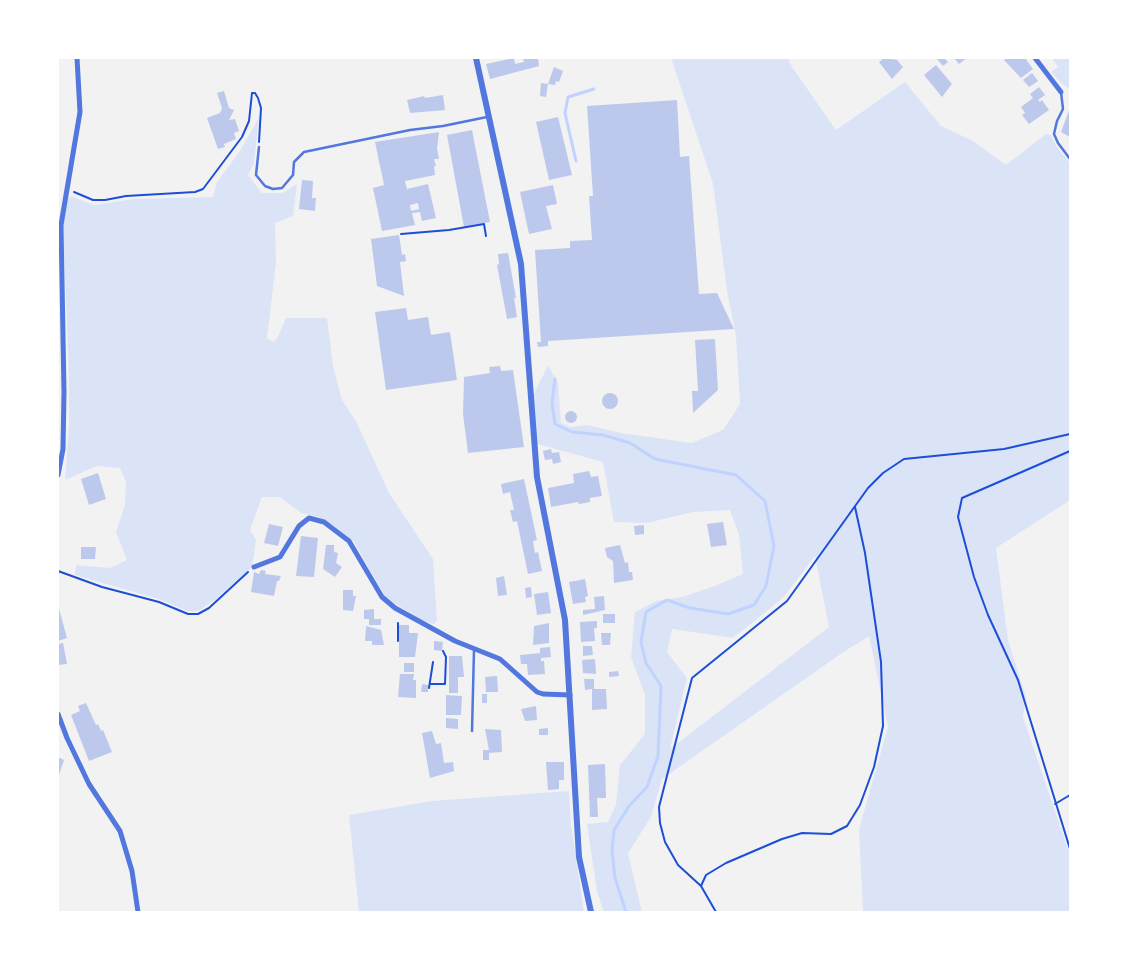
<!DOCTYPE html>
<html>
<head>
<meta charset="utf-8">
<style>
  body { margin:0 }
  #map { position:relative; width:1128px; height:970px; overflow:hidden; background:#f2f2f2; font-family:"PT Serif",serif }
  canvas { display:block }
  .frame { position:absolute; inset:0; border:59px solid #fff; pointer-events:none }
</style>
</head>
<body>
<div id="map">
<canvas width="1128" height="970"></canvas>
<div class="frame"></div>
</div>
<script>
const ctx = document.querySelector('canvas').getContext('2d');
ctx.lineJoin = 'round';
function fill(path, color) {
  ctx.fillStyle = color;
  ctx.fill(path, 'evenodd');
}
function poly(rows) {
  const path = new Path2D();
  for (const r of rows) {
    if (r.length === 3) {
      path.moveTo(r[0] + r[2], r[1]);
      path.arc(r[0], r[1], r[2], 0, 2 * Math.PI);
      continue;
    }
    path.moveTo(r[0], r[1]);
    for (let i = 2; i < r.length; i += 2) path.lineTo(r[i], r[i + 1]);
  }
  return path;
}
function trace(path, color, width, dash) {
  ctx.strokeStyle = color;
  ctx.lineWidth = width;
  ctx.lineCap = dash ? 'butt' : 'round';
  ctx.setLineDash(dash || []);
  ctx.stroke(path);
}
const green = poly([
  [671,58,788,58,792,67,836,130,905,82,941,126,973,141,1006,165,1046,134,1051,135,1056,146,1070,163,1070,500,996,548,1008,640,1026,697,1023,717,1070,855,1070,912,863,912,859,829,888,727,869,636,842,653,662,779,651,817,628,853,642,912,604,912,597,892,587,824,608,822,616,805,620,765,645,734,645,695,631,657,635,612,656,601,682,597,715,586,743,574,739,535,730,510,693,512,647,523,614,522,603,462,534,443,531,405,535,391,548,366,558,382,561,423,570,427,587,425,621,433,692,443,723,430,740,404,736,336,727,291,713,184],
  [815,556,829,627,670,749,687,678,667,652,672,629,733,638,783,598],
  [1052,58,1070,58,1070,89,1062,84,1051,72,1058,67],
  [259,117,254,163,248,175,262,193,282,193,297,184,293,216,275,223,276,263,267,338,273,342,277,339,286,318,327,318,333,366,342,400,356,421,389,493,433,559,437,620,434,624,421,620,386,598,354,542,333,525,319,517,301,513,280,497,262,497,250,530,256,540,252,567,215,600,198,611,187,611,159,599,75,575,76,565,110,568,127,560,116,532,125,505,126,482,120,468,97,466,65,480,69,425,69,374,63,225,68,198,71,196,94,205,133,199,213,197,217,182,240,151],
  [569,791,571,825,584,912,359,912,349,815,432,801]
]);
const stream = poly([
  [576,161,565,113,568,97,594,89],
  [555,379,552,403,555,424,572,432,603,435,630,443,655,459,736,475,765,501,774,546,766,586,754,605,728,614,690,608,667,600,646,612,641,642,646,663,661,686,658,756,647,787,629,806,614,830,612,851,615,878,626,912]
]);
const building = poly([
  [514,58,515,64,524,62,523,58,538,58,539,66,490,79,486,64],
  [882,58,891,58,894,60,896,59,903,67,892,79,879,62,883,59],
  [944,58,948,62,943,66,937,59],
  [954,58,967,58,959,64],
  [1007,58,1025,58,1033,69,1021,78,1004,60],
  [936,65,952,84,942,97,924,75],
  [554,67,563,71,559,82,556,81,555,85,548,84,546,97,540,96,541,83,548,84],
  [1032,73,1038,81,1029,87,1023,80],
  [1039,87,1045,95,1038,100,1040,102,1042,100,1049,110,1029,124,1022,115,1025,113,1021,107,1033,98,1030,94],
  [224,91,229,108,234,110,229,120,235,119,239,131,234,133,236,139,224,144,225,147,218,149,207,118,220,113,222,108,217,93],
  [443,95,445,110,410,113,407,100,424,96,425,98],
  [677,100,680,157,689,156,699,294,717,293,734,329,548,341,548,346,538,347,537,342,541,342,535,250,570,248,570,241,592,240,589,196,593,196,587,106],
  [1070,108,1070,137,1061,132],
  [558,117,572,175,549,180,536,122],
  [472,130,490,222,464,227,447,135],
  [439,132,437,149,439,159,434,159,436,166,434,166,435,175,405,181,407,189,428,184,436,218,422,221,420,212,412,213,415,225,382,231,373,188,384,185,375,142],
  [418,203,419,209,411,211,410,205],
  [302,180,313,181,312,198,316,198,315,211,299,209],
  [553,185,557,204,546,206,552,229,529,234,520,192],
  [399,235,402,255,405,254,406,261,400,262,404,296,377,286,371,239],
  [508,253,516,298,514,298,517,317,507,319,497,265,499,264,498,254],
  [406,308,408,320,428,317,431,335,450,332,457,380,386,390,375,312],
  [715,339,718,390,693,413,692,391,698,391,695,340],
  [500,366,501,371,513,370,524,447,468,453,463,414,464,377,490,373,489,367],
  [610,401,8],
  [571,417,6],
  [551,449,552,453,559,452,561,462,553,464,552,459,545,460,543,451],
  [589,471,591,477,598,476,602,496,590,498,590,502,579,504,578,502,551,507,548,488,574,483,573,474],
  [98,473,106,499,89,505,81,479],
  [524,479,537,540,533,541,534,548,535,553,538,552,542,571,528,574,517,521,513,522,510,510,514,510,510,492,503,494,501,484],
  [723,522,727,545,711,547,707,524],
  [269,524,283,527,278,546,264,543],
  [644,525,644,534,635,535,634,526],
  [301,536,318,538,314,577,296,576],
  [326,545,334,545,334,552,338,553,336,563,342,567,335,577,323,569],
  [620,545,625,563,628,562,629,572,632,572,633,580,614,583,613,561,607,557,605,548],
  [81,547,96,547,95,559,81,559],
  [261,570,266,571,265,574,281,576,279,581,277,581,274,596,251,592,254,572,259,574],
  [504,576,507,595,498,596,496,578],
  [585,579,588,596,585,597,586,602,573,604,569,582],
  [531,587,532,597,526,598,525,588],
  [343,590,353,590,353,596,356,596,353,611,343,610],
  [548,592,551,613,537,615,534,594],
  [604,596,605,610,583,615,583,610,595,609,594,597],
  [58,605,67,638,58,641],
  [374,609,374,619,381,619,381,625,369,625,369,619,364,619,364,610],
  [603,614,615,614,615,623,603,623],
  [597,621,597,628,594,628,595,641,581,642,580,622],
  [549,623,549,643,533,645,534,626],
  [399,625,409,625,409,633,418,633,415,657,399,657],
  [366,626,381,630,384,645,372,645,372,641,365,641],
  [601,633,611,633,610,645,602,645],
  [434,641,443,642,442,651,434,650],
  [63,643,67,664,58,665,58,644],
  [583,646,592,646,593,655,583,656],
  [550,647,551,657,541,658,541,661,544,661,545,674,528,675,527,664,521,664,520,655,540,653,540,648],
  [449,656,462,656,464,677,458,677,458,693,449,693],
  [595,659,596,674,583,673,582,660],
  [404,663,414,663,414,672,404,672],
  [618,671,619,676,609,677,609,672],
  [400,674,414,674,413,680,416,680,416,698,398,697],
  [497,676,498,692,486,692,485,677],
  [584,679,594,679,594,689,606,689,607,709,592,710,592,689,585,690],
  [422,684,428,685,428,692,421,692],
  [482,694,487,694,487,703,482,703],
  [446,695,462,696,461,715,446,715],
  [86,703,96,725,98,724,101,731,103,730,112,752,89,761,71,715,80,711,78,706],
  [536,706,537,720,525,721,521,709],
  [446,718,458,719,458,729,446,728],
  [548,728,548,735,539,735,539,729],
  [485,729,501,730,502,752,489,753,489,760,483,760,483,750,489,750],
  [432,731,436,744,441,743,444,763,453,762,454,771,430,778,422,733],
  [58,757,64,760,58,778],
  [546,762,564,762,564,780,559,780,559,789,548,790],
  [605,764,606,798,597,798,598,817,590,817,588,765]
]);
const path = poly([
  [74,192,93,200,105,200,126,196,195,192,203,189,242,137,249,121,252,93,255,93,258,98,261,108,259,142],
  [401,234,449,230,484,224,486,236],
  [1070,451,962,498,958,517,974,577,988,615,1018,680,1070,849],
  [58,571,102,587,159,602,188,614,198,614,209,608,248,572],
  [398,641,398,623],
  [431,684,445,684,446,657,443,651],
  [429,688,433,662],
  [1055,804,1070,795],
  [701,886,678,865,665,842,660,823,659,807,692,678,787,601,868,488,883,473,904,459,1004,449,1070,434],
  [716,912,701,886,706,875,726,863,782,839,802,833,831,834,847,826,860,805,874,767,883,726,881,662,865,553,855,507]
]);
const service = poly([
  [1061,92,1063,109,1057,121,1054,134,1058,143,1070,159],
  [259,147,256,175,265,186,273,189,282,188,293,175,294,162,304,152,410,130,443,126,487,117],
  [472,731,474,650]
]);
const minor = poly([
  [1035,58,1061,92],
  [58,475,63,449,64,392,61,225,80,112,77,58],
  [254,567,280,557,299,526,309,518,324,522,349,541,382,597,395,608,455,641,500,659,537,692,543,694,570,695],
  [58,714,67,738,89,784,120,831,132,871,138,912]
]);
const tertiary = poly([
  [476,58,521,264,537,477,565,620,579,857,591,912]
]);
fill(green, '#dbe4f7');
trace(stream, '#bfd3fe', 3);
fill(building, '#bdc9ec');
trace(path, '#1d4ed8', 2);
trace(service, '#5277de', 2.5);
trace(minor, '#5277de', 5);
trace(tertiary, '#5277de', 6);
</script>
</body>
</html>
